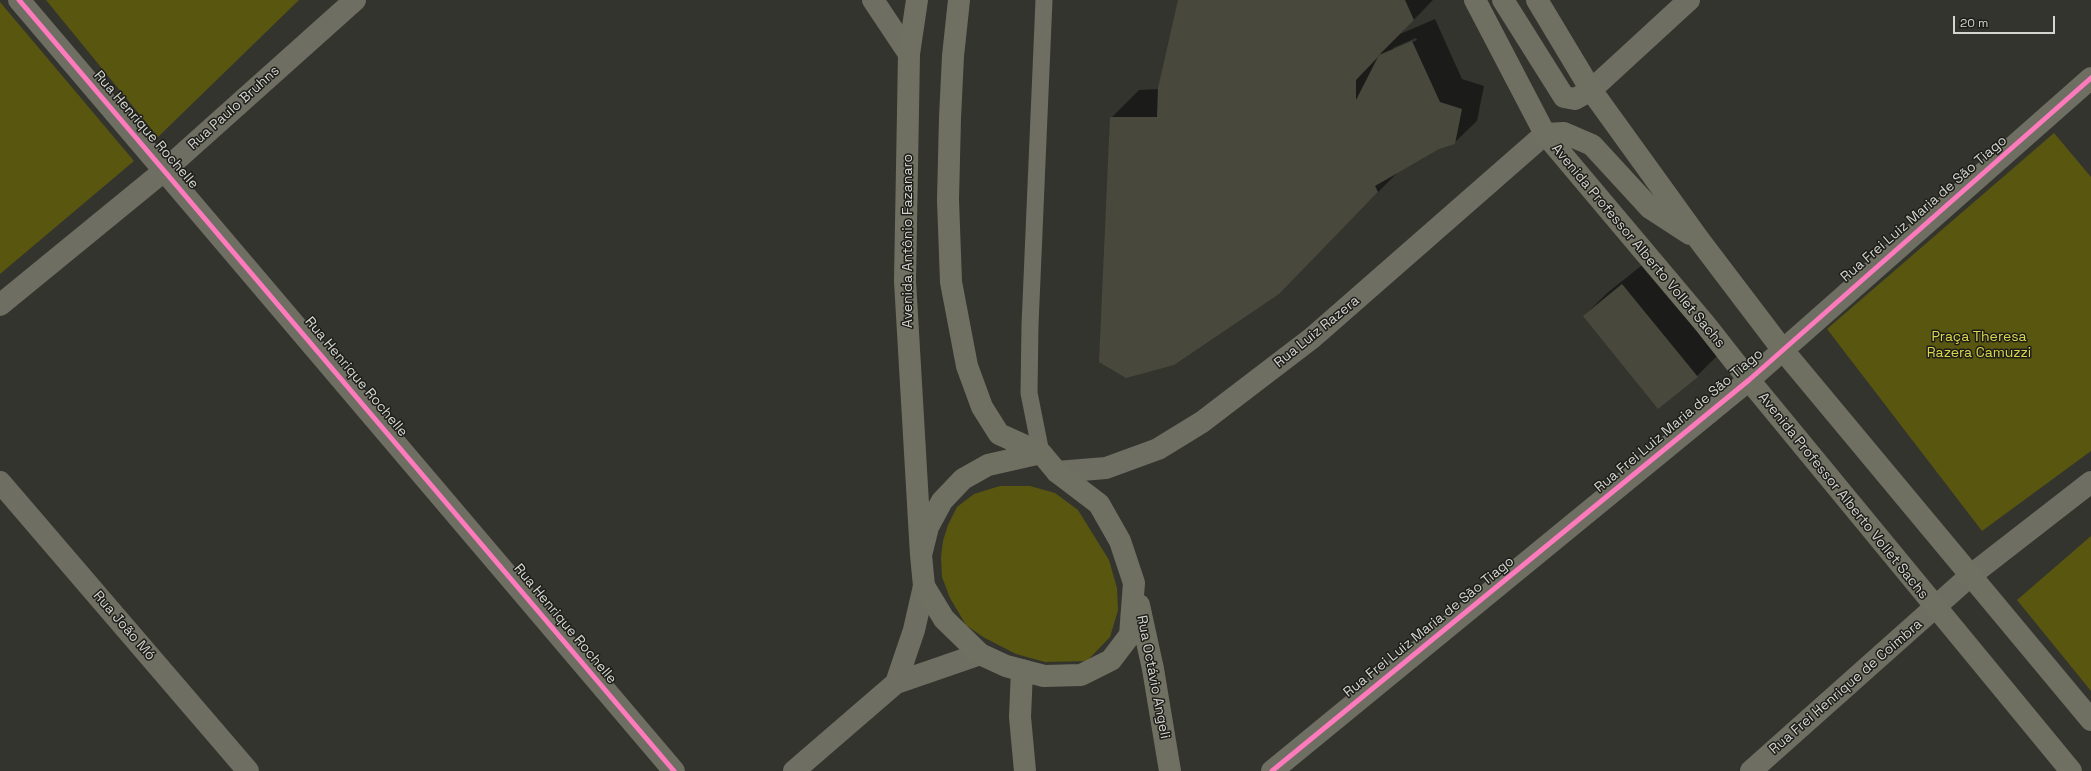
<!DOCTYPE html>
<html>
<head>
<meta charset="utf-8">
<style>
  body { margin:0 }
  #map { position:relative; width:2091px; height:771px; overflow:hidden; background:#34342f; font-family:"Space Grotesk",sans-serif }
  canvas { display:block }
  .scale { position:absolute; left:1953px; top:16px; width:102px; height:18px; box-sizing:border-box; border:2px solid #d5d5d0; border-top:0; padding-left:5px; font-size:12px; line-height:14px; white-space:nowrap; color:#d5d5d0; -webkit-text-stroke:3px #1d1d19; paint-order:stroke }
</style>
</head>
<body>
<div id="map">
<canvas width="2091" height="771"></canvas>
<div class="scale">20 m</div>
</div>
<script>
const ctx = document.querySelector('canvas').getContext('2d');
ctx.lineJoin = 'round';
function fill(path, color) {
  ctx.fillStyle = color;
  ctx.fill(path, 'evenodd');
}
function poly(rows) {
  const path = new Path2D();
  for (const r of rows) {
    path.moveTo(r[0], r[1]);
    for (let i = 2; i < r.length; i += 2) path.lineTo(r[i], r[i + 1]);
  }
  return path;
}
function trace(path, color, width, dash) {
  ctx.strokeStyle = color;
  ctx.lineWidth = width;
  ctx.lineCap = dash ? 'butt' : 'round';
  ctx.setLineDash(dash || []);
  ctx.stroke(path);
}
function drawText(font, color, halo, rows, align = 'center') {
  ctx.font = font + ' "Space Grotesk",sans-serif';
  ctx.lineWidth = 3;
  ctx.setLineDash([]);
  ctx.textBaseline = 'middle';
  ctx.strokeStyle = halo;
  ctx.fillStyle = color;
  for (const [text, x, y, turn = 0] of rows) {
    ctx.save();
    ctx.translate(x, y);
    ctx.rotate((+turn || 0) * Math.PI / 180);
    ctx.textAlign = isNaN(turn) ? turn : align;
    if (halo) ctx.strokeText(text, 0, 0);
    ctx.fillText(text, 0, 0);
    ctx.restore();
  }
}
const green = poly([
  [46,0,299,0,158,137],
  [0,2,134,161,0,274],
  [2054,133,2091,177,2091,451,1982,531,1827,329],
  [1000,486,1030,486,1055,493,1078,510,1109,560,1117,588,1118,610,1110,637,1087,661,1045,662,1016,654,983,637,966,625,950,598,942,577,941,557,943,541,948,525,957,507,974,494],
  [2091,536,2091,691,2017,600]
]);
const shadow = poly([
  [1179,0,1433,0,1400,34,1435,19,1462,79,1484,86,1477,121,1454,143,1439,148,1398,172,1307,264,1111,118,1139,90,1159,89],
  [1416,38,1417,40,1393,50,1393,48],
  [1646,262,1720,353,1697,376,1658,408,1584,316,1607,293]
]);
const building = poly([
  [1178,0,1405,0,1414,20,1381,53,1378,57,1356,80,1356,100,1379,55,1412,41,1440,102,1462,109,1455,144,1439,149,1375,186,1378,192,1279,294,1174,365,1126,378,1099,362,1110,117,1157,117,1158,88],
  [1622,284,1698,377,1658,409,1583,316]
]);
const service = poly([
  [1041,453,1029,393,1030,325,1044,0]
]);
const minor = poly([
  [19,0,674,771],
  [1591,90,1689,0],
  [1057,472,1106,468,1158,449,1202,422,1312,338,1545,134],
  [0,482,248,771],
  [1272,771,1749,380,2091,78],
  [1751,771,1970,576,2091,482]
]);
const tertiary = poly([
  [873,0,909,54],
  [0,305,165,170,355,0],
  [896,683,914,630,924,586],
  [794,771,896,683,980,654]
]);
const secondary = poly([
  [917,0,909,54,905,281,921,555,924,586,944,619,980,654,1006,666,1044,676,1081,675,1111,660,1130,635,1134,583,1120,541,1099,504,1057,472,1041,453,988,465,963,479,942,501,928,527,921,555],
  [959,0,953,56,950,118,948,200,951,282,967,366,982,407,999,434,1041,453],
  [1475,0,1545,134,1705,324,1749,380,2071,771],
  [1503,0,1564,97,1575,99,1591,90],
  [1537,0,1591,90,1700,241,1782,349,2091,720],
  [1545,134,1564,133,1592,145,1650,208,1690,234],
  [1139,605,1153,669,1170,771],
  [1022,670,1020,717,1025,771]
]);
const cycleway = poly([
  [19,0,674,771],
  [1272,771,1749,380,2091,78]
]);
const streetNames = [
  ["Rua Paulo Bruhns",234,108,-42],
  ["Rua Henrique Rochelle",146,130,49],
  ["Rua Frei Luiz Maria de São Tiago",1924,209,-41],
  ["Avenida Antônio Fazanaro",908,241,-90],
  ["Avenida Professor Alberto Vollet Sachs",1638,246,50],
  ["Rua Luiz Razera",1317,332,-39],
  ["Rua Henrique Rochelle",356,377,50],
  ["Rua Frei Luiz Maria de São Tiago",1679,421,-40],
  ["Avenida Professor Alberto Vollet Sachs",1843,496,51],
  ["Rua Henrique Rochelle",565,624,50],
  ["Rua João Mó",124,626,49],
  ["Rua Frei Luiz Maria de São Tiago",1429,627,-39],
  ["Rua Octávio Angeli",1153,677,79],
  ["Rua Frei Henrique de Coimbra",1846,687,-41]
];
const parkNames = [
  ["Praça Theresa",1979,337],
  ["Razera Camuzzi",1979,353]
];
fill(green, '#58560f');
fill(shadow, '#0007');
fill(building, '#49483c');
trace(service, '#6e6e62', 17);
trace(minor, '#6e6e62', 22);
trace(tertiary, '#6e6e62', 22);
trace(secondary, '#707062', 22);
trace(cycleway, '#fd7abc', 5);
drawText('14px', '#d5d5d0', '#1d1d19', streetNames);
drawText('14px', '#dbd74d', '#1d1d19', parkNames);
</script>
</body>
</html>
